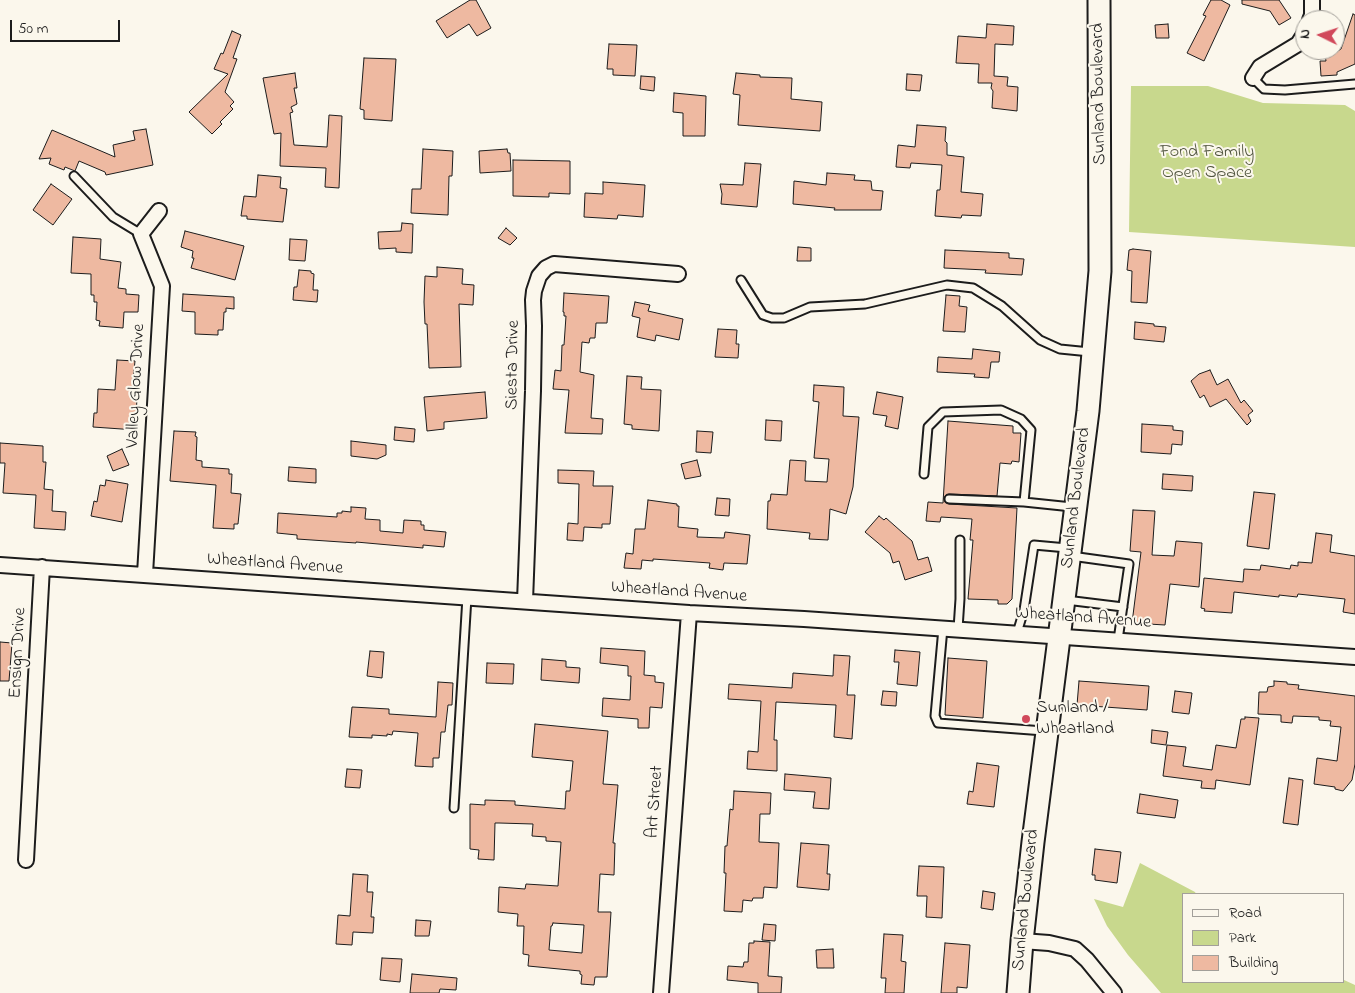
<!DOCTYPE html>
<html>
<head>
<meta charset="utf-8">
<style>
  body { margin:0 }
  #map { position:relative; width:1355px; height:993px; overflow:hidden; background:#fbf7ec; font-family:"Indie Flower",sans-serif }
  canvas { display:block }
  .legend { position:absolute; left:1182px; top:893px; width:162px; height:90px; box-sizing:border-box; background:#fbf7ec; border:1px solid #a29f99; margin:0; padding:6px 9px; list-style:none; font-size:15px; color:#1c1c1c }
  .legend li { display:flex; align-items:center; gap:10px; height:25px }
  .legend b { width:25px; border:1px solid #a29f99 }
  .north { position:absolute; left:1295px; top:10px; width:50px; height:50px; box-sizing:border-box; background:#fbf7ec; border:1px solid #a29f99; border-radius:50%; rotate:274deg; font-size:14px; font-weight:700; line-height:20px; text-align:center; color:#1c1c1c }
  .north::after { content:''; display:block; margin:auto; width:18px; height:22px; background:#d1495b; clip-path:polygon(50% 0,100% 100%,50% 72%,0 100%) }
  .scale { position:absolute; left:10px; top:20px; width:110px; height:22px; box-sizing:border-box; border:2px solid #1c1c1c; border-top:0; padding-left:6px; font-size:15px; line-height:18px; white-space:nowrap; color:#1c1c1c; -webkit-text-stroke:4px #fbf7ec; paint-order:stroke }
</style>
</head>
<body>
<div id="map">
<canvas width="1355" height="993"></canvas>
<ul class="legend">
<li><b style="height:6px;background:#fbf7ec"></b>Road</li>
<li><b style="height:14px;background:#c8d88d"></b>Park</li>
<li><b style="height:14px;background:#eeb9a1"></b>Building</li>
</ul>
<div class="north">N</div>
<div class="scale">50 m</div>
</div>
<script>
const ctx = document.querySelector('canvas').getContext('2d');
ctx.lineJoin = 'round';
function fill(path, color) {
  ctx.fillStyle = color;
  ctx.fill(path, 'evenodd');
}
function poly(rows) {
  const path = new Path2D();
  for (const r of rows) {
    path.moveTo(r[0], r[1]);
    for (let i = 2; i < r.length; i += 2) path.lineTo(r[i], r[i + 1]);
  }
  return path;
}
function trace(path, color, width, dash) {
  ctx.strokeStyle = color;
  ctx.lineWidth = width;
  ctx.lineCap = dash ? 'butt' : 'round';
  ctx.setLineDash(dash || []);
  ctx.stroke(path);
}
function drawText(font, color, halo, rows, align = 'center') {
  ctx.font = font + ' "Indie Flower",sans-serif';
  ctx.lineWidth = 4;
  ctx.setLineDash([]);
  ctx.textBaseline = 'middle';
  ctx.strokeStyle = halo;
  ctx.fillStyle = color;
  for (const [text, x, y, turn = 0] of rows) {
    ctx.save();
    ctx.translate(x, y);
    ctx.rotate((+turn || 0) * Math.PI / 180);
    ctx.textAlign = isNaN(turn) ? turn : align;
    if (halo) ctx.strokeText(text, 0, 0);
    ctx.fillText(text, 0, 0);
    ctx.restore();
  }
}
const green = poly([
  [1131,86,1208,86,1263,103,1345,105,1355,111,1355,247,1129,232],
  [1140,863,1195,892,1196,894,1184,894,1184,982,1344,982,1344,980,1355,985,1355,993,1161,993,1128,955,1107,926,1094,899,1123,907]
]);
const building = poly([
  [470,0,476,0,491,28,477,36,469,24,447,38,436,21,470,0],
  [1211,0,1221,0,1230,5,1204,61,1187,53,1206,16,1203,15,1211,0],
  [1242,0,1279,0,1291,18,1279,25,1270,11,1242,4,1242,0],
  [1353,14,1355,15,1355,64,1337,72,1337,75,1321,76,1320,61,1326,61,1325,55,1331,55,1341,49,1353,14],
  [987,24,1014,26,1013,45,995,44,994,76,1008,77,1007,86,1018,87,1017,111,992,108,993,91,991,88,992,83,978,83,979,64,956,63,958,36,986,38,987,24],
  [1168,24,1169,38,1156,38,1155,25,1168,24],
  [232,31,241,35,233,58,237,59,225,92,234,102,230,106,233,109,220,122,222,124,212,134,189,112,228,74,214,69,221,53,223,54,232,31],
  [609,44,637,45,635,76,613,75,613,69,607,69,609,44],
  [364,58,396,59,392,121,364,119,364,110,360,109,364,58],
  [295,73,297,88,294,88,297,104,291,107,293,112,290,113,294,145,327,147,329,115,342,116,339,188,325,187,326,168,280,166,281,133,274,134,263,78,295,73],
  [736,73,760,75,760,77,792,78,791,99,822,102,820,131,738,125,740,95,733,94,736,73],
  [907,74,922,75,920,91,906,90,907,74],
  [641,76,655,77,654,91,640,89,641,76],
  [674,93,706,96,705,136,683,136,683,113,673,112,674,93],
  [917,125,946,127,945,141,947,143,947,155,964,157,961,192,983,194,981,216,962,215,961,218,935,216,937,190,940,190,942,165,911,163,910,168,896,167,898,145,915,147,917,125],
  [146,129,153,165,106,175,105,172,79,161,75,171,65,167,64,170,49,164,51,158,39,159,52,130,115,157,113,145,135,140,133,131,146,129],
  [423,149,453,151,452,176,449,176,448,215,411,213,412,189,421,189,423,149],
  [507,149,508,153,510,153,511,171,480,173,479,151,507,149],
  [513,160,570,161,570,194,549,193,549,197,513,196,513,160],
  [745,163,761,164,757,207,721,204,722,194,720,184,743,185,745,163],
  [827,173,855,175,854,180,871,181,872,190,883,191,881,210,834,210,835,208,793,204,794,181,826,185,827,173],
  [258,175,281,177,280,188,287,189,283,222,247,219,247,216,241,216,244,196,256,197,258,175],
  [603,182,645,185,643,217,618,215,617,219,584,217,585,193,603,194,603,182],
  [51,184,72,199,53,225,33,210,51,184],
  [402,223,413,224,412,253,396,252,396,248,379,249,378,232,401,231,402,223],
  [506,228,517,238,510,245,498,238,506,228],
  [185,231,244,246,235,280,191,268,194,258,192,258,193,251,181,247,185,231],
  [73,237,101,239,100,259,121,262,118,288,126,289,126,294,139,295,138,312,124,312,123,328,99,326,100,321,96,320,97,302,94,302,94,295,91,295,91,274,71,273,73,237],
  [290,239,307,240,305,261,289,260,290,239],
  [798,247,811,248,811,261,797,261,798,247],
  [1133,249,1151,251,1147,303,1131,302,1132,271,1127,270,1129,250,1133,249],
  [945,250,1009,253,1009,258,1024,259,1022,275,985,273,986,270,944,268,945,250],
  [437,267,463,269,462,284,474,285,473,305,459,304,461,367,429,368,427,324,425,324,424,302,425,276,437,277,437,267],
  [299,270,311,271,311,273,314,274,313,290,318,290,317,302,293,300,294,287,297,287,299,270],
  [564,293,609,296,607,323,596,323,595,338,590,338,589,343,582,342,580,372,594,375,591,418,603,419,602,434,565,433,569,390,553,389,555,370,561,371,562,345,564,345,566,316,564,316,564,312,563,312,564,293],
  [183,294,234,297,234,309,226,308,226,312,224,312,223,330,218,330,218,335,195,334,195,312,182,311,183,294],
  [946,295,960,296,959,306,967,307,965,332,943,331,946,295],
  [635,302,650,305,648,311,683,319,679,340,656,335,655,341,637,337,640,318,632,316,635,302],
  [1135,322,1154,324,1154,326,1166,327,1164,342,1134,339,1135,322],
  [718,329,737,330,736,344,739,344,738,358,715,357,718,329],
  [973,349,1000,352,999,362,991,362,989,378,974,377,975,374,937,372,938,357,972,359,973,349],
  [117,360,135,361,132,391,137,392,136,430,93,427,94,413,97,413,98,389,115,390,117,360],
  [1210,370,1217,385,1228,379,1241,403,1244,400,1253,411,1248,415,1251,421,1247,425,1226,399,1210,407,1204,395,1200,398,1191,381,1199,374,1210,370],
  [627,376,642,377,641,389,661,390,659,431,632,429,632,425,624,424,627,376],
  [814,385,844,387,843,416,859,417,853,487,846,514,830,509,828,540,809,539,810,533,767,529,768,501,770,501,771,494,787,495,790,460,806,461,805,481,827,482,829,459,814,458,819,402,813,401,814,385],
  [485,392,487,418,444,422,444,429,427,431,424,397,485,392],
  [877,392,903,397,898,429,885,426,887,416,873,414,877,392],
  [766,420,782,421,781,441,765,440,766,420],
  [948,421,1013,426,1013,433,1021,433,1019,462,1012,461,1011,464,1000,463,997,496,949,494,946,495,944,498,945,502,949,504,1017,508,1012,599,1007,604,998,604,998,600,968,599,973,540,970,540,972,519,941,517,940,522,926,521,928,502,943,503,948,421],
  [1142,424,1173,426,1173,430,1183,431,1182,445,1172,444,1171,454,1141,452,1142,424],
  [395,427,415,429,414,442,394,440,395,427],
  [174,431,196,432,195,436,197,437,196,460,202,461,202,467,229,469,229,474,232,474,231,493,241,494,238,524,234,524,234,529,213,528,216,485,170,481,174,431],
  [697,431,713,432,711,453,696,452,697,431],
  [351,441,386,445,386,455,377,459,351,456,351,441],
  [0,443,43,446,43,462,46,462,44,489,53,490,52,511,66,512,65,530,34,528,36,495,3,493,5,463,0,463,0,443],
  [122,449,129,465,113,471,107,456,122,449],
  [697,460,701,476,685,479,681,464,697,460],
  [289,467,316,469,316,483,288,481,289,467],
  [558,470,594,471,593,486,613,486,610,524,602,524,602,528,584,527,583,541,567,540,568,523,578,524,579,484,558,483,558,470],
  [1163,474,1193,476,1192,491,1162,489,1163,474],
  [106,480,128,484,122,522,91,516,94,501,97,502,100,485,105,486,106,480],
  [1254,492,1275,494,1269,549,1247,546,1254,492],
  [717,498,730,499,729,516,715,515,717,498],
  [648,500,677,504,677,506,679,506,678,527,698,529,697,537,724,538,725,532,750,535,747,564,724,563,723,570,709,568,710,563,653,559,653,561,642,560,641,569,624,568,626,553,633,554,635,529,645,529,648,500],
  [351,507,366,508,365,519,380,520,380,531,403,533,404,520,421,521,421,525,424,525,424,530,446,532,444,547,423,545,423,548,356,542,356,543,297,539,297,535,277,533,278,513,337,517,337,513,342,513,342,511,351,512,351,507],
  [1133,510,1155,511,1152,555,1174,556,1176,541,1202,543,1199,587,1170,584,1165,625,1132,623,1141,552,1130,551,1133,510],
  [879,516,884,520,886,518,912,541,918,560,928,557,932,571,905,580,899,561,893,563,890,553,865,532,879,516],
  [1316,533,1332,535,1330,552,1355,556,1355,614,1343,612,1345,599,1298,594,1297,597,1279,595,1279,597,1234,592,1232,613,1204,611,1205,609,1201,608,1204,578,1243,582,1244,569,1260,570,1261,565,1290,569,1291,565,1298,566,1298,562,1312,563,1316,533],
  [0,642,12,643,9,681,0,681,0,642],
  [601,648,645,651,644,675,655,676,655,682,664,683,662,708,650,707,649,728,638,728,638,719,602,716,603,698,630,700,631,676,628,676,628,666,600,663,601,648],
  [895,650,920,652,917,686,897,684,899,662,894,662,895,650],
  [370,651,384,652,382,678,367,676,370,651],
  [834,655,850,656,847,695,855,695,852,739,834,737,836,705,776,702,774,740,777,740,777,771,747,769,748,751,758,752,761,701,728,699,729,684,792,688,793,673,833,676,834,655],
  [948,658,987,661,983,718,945,715,948,658],
  [542,659,566,661,566,667,580,668,579,683,541,680,542,659],
  [487,663,514,664,513,684,486,683,487,663],
  [1079,681,1149,686,1147,710,1077,705,1079,681],
  [1274,681,1287,682,1287,684,1299,685,1298,689,1355,696,1355,764,1352,780,1343,791,1335,789,1335,787,1314,784,1317,758,1337,761,1341,727,1330,726,1331,721,1319,720,1319,717,1293,716,1292,723,1281,722,1281,715,1258,714,1259,692,1267,692,1268,687,1274,686,1274,681],
  [438,682,453,683,452,705,448,705,445,732,441,732,439,758,433,758,433,767,415,766,418,733,393,731,392,735,387,734,387,736,372,735,372,738,349,737,352,707,389,709,389,714,436,717,438,682],
  [883,691,897,692,896,706,881,705,883,691],
  [1175,691,1192,693,1189,714,1172,712,1175,691],
  [1245,717,1259,718,1250,785,1216,780,1215,789,1201,788,1202,781,1163,776,1167,745,1186,747,1183,766,1212,770,1216,745,1236,748,1241,719,1245,719,1245,717],
  [535,724,608,731,603,784,618,785,613,843,615,843,614,875,600,874,598,912,611,912,607,977,595,977,594,985,581,984,582,975,580,974,580,971,528,966,529,955,523,954,524,926,517,926,518,914,498,912,499,887,525,889,526,884,558,886,561,842,546,841,546,837,532,836,533,824,499,823,495,823,494,860,478,859,479,850,470,849,470,804,485,805,485,800,515,801,515,805,565,809,566,791,570,791,573,761,532,757,535,724],
  [553,923,584,925,582,953,549,950,551,926,552,926,553,923],
  [1152,730,1168,732,1166,745,1151,743,1152,730],
  [977,763,999,766,994,807,967,804,969,791,973,792,977,763],
  [347,769,362,770,360,788,345,787,347,769],
  [785,774,831,778,829,809,813,808,815,792,784,790,785,774],
  [1289,778,1303,780,1298,825,1283,823,1289,778],
  [734,791,771,793,770,814,760,814,759,842,779,843,777,888,764,887,763,898,753,898,752,901,743,900,742,912,724,911,726,873,724,873,725,846,727,846,730,809,733,810,734,791],
  [1140,794,1178,800,1175,818,1137,813,1140,794],
  [801,843,829,845,827,874,830,874,829,890,797,887,801,843],
  [1095,849,1121,852,1117,883,1095,880,1095,875,1092,875,1095,849],
  [919,866,944,867,942,918,926,917,927,896,917,896,919,866],
  [353,874,368,875,367,892,373,892,371,917,374,917,373,933,353,932,352,945,336,944,338,915,350,916,353,874],
  [983,891,995,893,993,910,981,908,983,891],
  [416,920,431,921,429,936,415,936,416,920],
  [764,924,776,925,775,941,762,940,764,924],
  [884,934,903,935,901,961,906,962,904,993,885,993,886,978,881,978,884,934],
  [754,941,770,942,768,976,782,977,781,993,758,993,758,983,727,980,728,966,743,967,744,962,748,962,749,943,754,943,754,941],
  [945,943,970,945,967,988,957,987,957,993,941,993,945,943],
  [833,949,834,968,817,968,816,950,833,949],
  [382,958,402,959,400,982,380,980,382,958],
  [412,974,457,978,456,990,440,989,439,993,410,993,412,974]
]);
const lane = poly([
  [1253,78,1264,89,1285,90,1355,84],
  [74,176,113,217,141,234],
  [741,280,763,315,772,318,784,318,810,307,865,304,947,285,973,288,1002,306,1040,340,1060,349,1090,352],
  [924,474,928,427,943,412,1001,410,1021,419,1031,430,1024,502],
  [949,499,1024,502,1072,507],
  [1071,556,1129,564,1118,640],
  [1066,600,1123,607],
  [943,628,935,716,938,723,1044,731],
  [958,629,960,599,960,540],
  [1017,633,1024,610,1034,545,1067,548],
  [454,808,467,597]
]);
const street = poly([
  [1310,20,1312,15,1312,0],
  [1253,78,1260,67,1298,44,1305,33],
  [0,565,689,613,804,619,1355,657],
  [145,574,162,286,141,234,159,211],
  [525,601,533,391,534,326,533,300,534,291,539,276,546,268,554,264,678,274],
  [26,860,42,567],
  [1022,941,1049,943,1075,949,1087,960,1114,993],
  [661,993,689,613]
]);
const primary = poly([
  [1018,993,1022,941,1033,842,1088,411,1100,271,1099,0]
]);
const markers = [
  [1026,719,5,"#d1495b"]
];
const streetNames = [
  ["Sunland Boulevard",1100,94,-91],
  ["Siesta Drive",514,365,-89],
  ["Valley Glow Drive",137,386,-87],
  ["Sunland Boulevard",1077,498,-83],
  ["Wheatland Avenue",275,565,4],
  ["Wheatland Avenue",679,593,4],
  ["Wheatland Avenue",1083,619,4],
  ["Ensign Drive",19,653,-87],
  ["Art Street",656,802,-86],
  ["Sunland Boulevard",1027,900,-84]
];
const parkNames = [
  ["Fond Family",1207,153],
  ["Open Space",1207,174]
];
const poiNames = [
  ["Sunland /",1036,709],
  ["Wheatland",1036,730]
];
fill(green, '#c8d88d');
fill(building, '#eeb9a1');
trace(building, '#1c1c1c', 1);
trace(lane, '#1c1c1c', 11);
trace(street, '#1c1c1c', 18);
trace(primary, '#1c1c1c', 25);
trace(lane, '#fbf7ec', 7);
trace(street, '#fbf7ec', 14);
trace(primary, '#fbf7ec', 21);
for (const [x, y, r, color] of markers) {
  const dot = new Path2D();
  dot.arc(x, y, r, 0, 2 * Math.PI);
  ctx.fillStyle = color;
  ctx.fill(dot);
  trace(dot, '#fbf7ec', 2);
}
drawText('18px', '#1c1c1c', '#fbf7ec', streetNames);
drawText('18px', '#50543e', '#fbf7ec', parkNames);
drawText('18px', '#1c1c1c', '#fbf7ec', poiNames, 'left');
</script>
</body>
</html>
